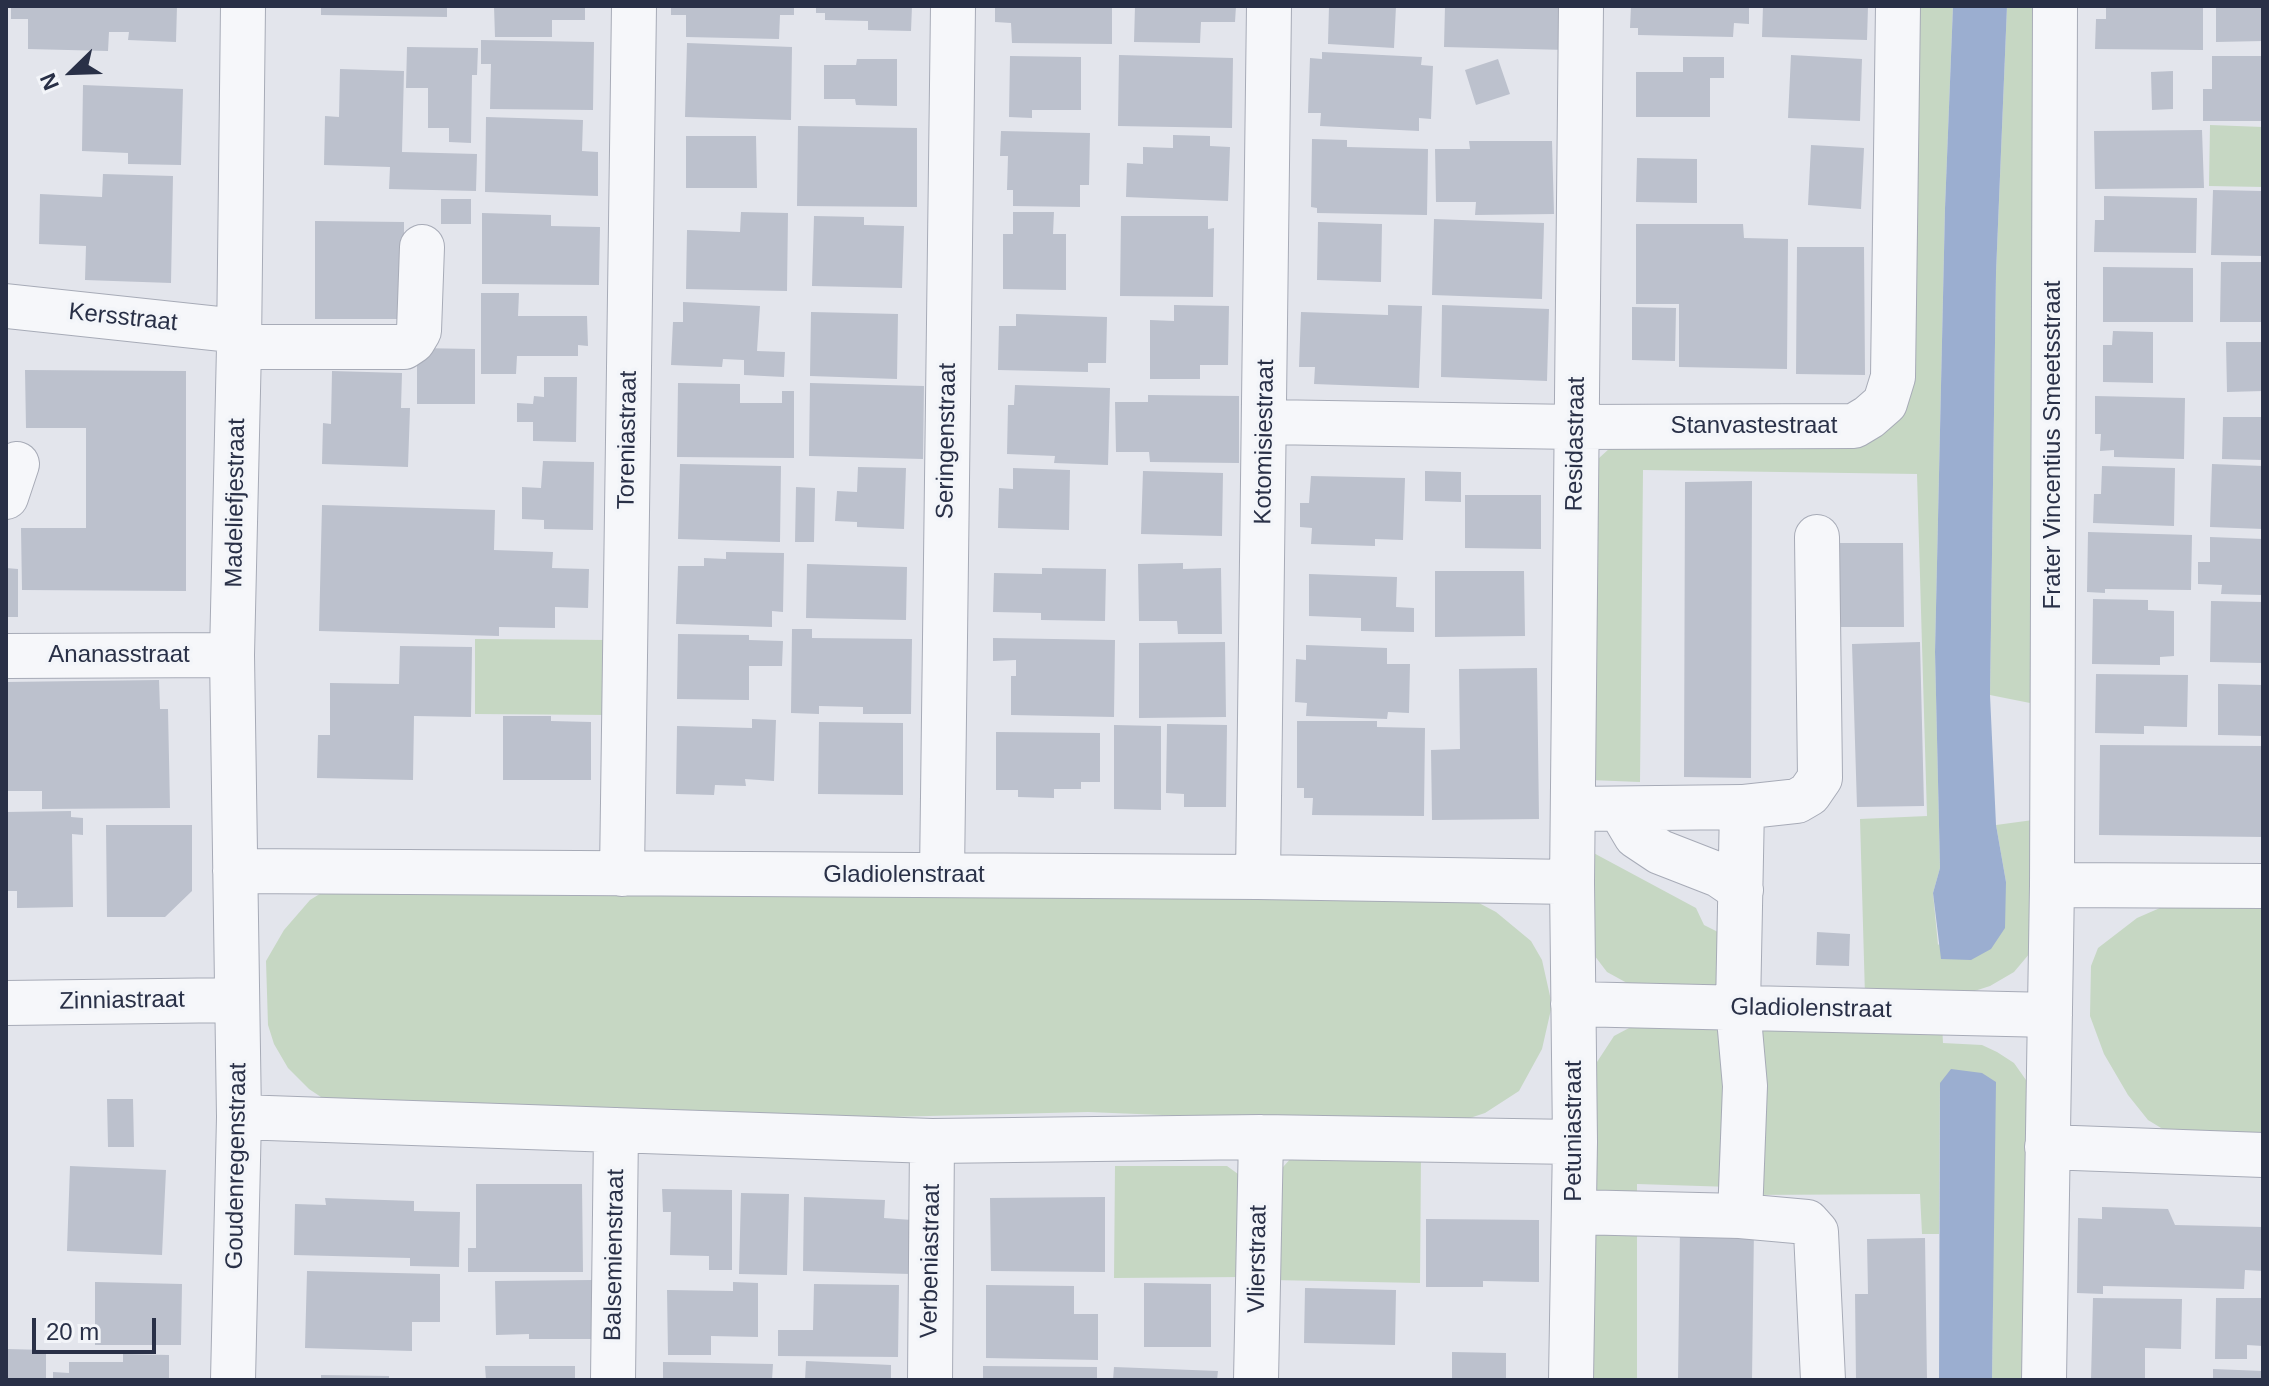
<!DOCTYPE html>
<html>
<head>
<meta charset="utf-8">
<style>
  body { margin:0 }
  #map { position:relative; width:2269px; height:1386px; overflow:hidden; background:#e3e5ec; font-family:Helvetica,sans-serif }
  canvas { display:block }
  .frame { position:absolute; inset:0; border:8px solid #293047; pointer-events:none }
  .north { position:absolute; left:32px; top:32px; width:80px; height:80px; -webkit-text-stroke:6px #f3f5f9; paint-order:stroke; rotate:247deg; font-size:22px; font-weight:700; line-height:32px; text-align:center; color:#293047 }
  .north::after { content:''; display:block; margin:auto; width:28px; height:36px; background:#293047; clip-path:polygon(50% 0,100% 100%,50% 72%,0 100%) }
  .scale { position:absolute; left:32px; top:1318px; width:124px; height:36px; box-sizing:border-box; border:4px solid #293047; border-top:0; padding-left:10px; font-size:24px; line-height:28px; white-space:nowrap; color:#293047; -webkit-text-stroke:6px #f3f5f9; paint-order:stroke }
</style>
</head>
<body>
<div id="map">
<canvas width="2269" height="1386"></canvas>
<div class="frame"></div>
<div class="north">N</div>
<div class="scale">20 m</div>
</div>
<script>
const ctx = document.querySelector('canvas').getContext('2d');
ctx.lineJoin = 'round';
function fill(path, color) {
  ctx.fillStyle = color;
  ctx.fill(path, 'evenodd');
}
function poly(rows) {
  const path = new Path2D();
  for (const r of rows) {
    path.moveTo(r[0], r[1]);
    for (let i = 2; i < r.length; i += 2) path.lineTo(r[i], r[i + 1]);
  }
  return path;
}
function trace(path, color, width, dash) {
  ctx.strokeStyle = color;
  ctx.lineWidth = width;
  ctx.lineCap = dash ? 'butt' : 'round';
  ctx.setLineDash(dash || []);
  ctx.stroke(path);
}
function drawText(font, color, halo, rows, align = 'center') {
  ctx.font = font + ' Helvetica,sans-serif';
  ctx.lineWidth = 7;
  ctx.setLineDash([]);
  ctx.textBaseline = 'middle';
  ctx.strokeStyle = halo;
  ctx.fillStyle = color;
  for (const [text, x, y, turn = 0] of rows) {
    ctx.save();
    ctx.translate(x, y);
    ctx.rotate((+turn || 0) * Math.PI / 180);
    ctx.textAlign = isNaN(turn) ? turn : align;
    if (halo) ctx.strokeText(text, 0, 0);
    ctx.fillText(text, 0, 0);
    ctx.restore();
  }
}
const green = poly([
  [1913,6,1953,6,1945,208,1935,652,1940,868,1933,893,1938,945,2006,882,1996,825,2033,820,2030,953,2014,972,1990,986,1959,996,1865,996,1860,819,1927,816,1917,474,1643,470,1640,782,1590,780,1598,459,1610,448,1878,425],
  [2007,6,2038,6,2030,703,1990,695,1996,273],
  [2210,125,2263,127,2263,187,2209,186],
  [475,639,611,640,611,715,475,714],
  [1588,850,1696,908,1704,925,1726,936,1724,988,1627,983,1607,972,1594,955],
  [349,884,1477,902,1496,912,1531,941,1542,960,1552,1005,1542,1049,1519,1091,1485,1113,1467,1119,1285,1120,1088,1112,769,1120,330,1103,309,1089,288,1068,274,1044,268,1025,266,961,284,930,310,900,326,890],
  [2263,903,2263,1135,2166,1131,2148,1120,2128,1095,2104,1054,2090,1016,2091,966,2098,948,2137,918,2169,904],
  [1650,1024,1737,1025,1732,1187,1637,1184,1637,1380,1585,1380,1592,1082,1597,1062,1614,1036,1629,1028],
  [1942,1024,1943,1043,1982,1045,1997,1052,2014,1063,2026,1080,2030,1101,2027,1380,1992,1380,1993,1297,1940,1083,1939,1234,1922,1234,1920,1194,1747,1195,1750,1025],
  [1421,1156,1420,1283,1272,1280,1275,1176,1292,1157],
  [1115,1166,1227,1166,1238,1174,1244,1186,1242,1277,1114,1278]
]);
const water = poly([
  [1953,6,2007,6,1996,273,1990,695,1996,825,2006,882,2005,928,1991,949,1971,960,1941,959,1933,893,1940,868,1935,652,1945,208],
  [1951,1069,1982,1073,1996,1082,1992,1380,1939,1380,1940,1083]
]);
const building = poly([
  [11,6,177,6,176,42,128,40,129,32,109,32,108,51,28,49,28,19,11,19],
  [321,6,447,6,447,17,321,15],
  [494,6,585,6,585,20,552,20,552,37,495,37],
  [671,6,794,6,794,15,780,15,779,39,686,37,686,15,671,15],
  [816,6,912,6,911,31,868,30,868,21,825,20,825,13,816,13],
  [995,6,1112,6,1112,44,1012,43,1011,23,995,22],
  [1135,6,1236,6,1235,22,1201,22,1200,43,1134,42],
  [1329,6,1396,6,1394,48,1328,44],
  [1445,6,1568,6,1567,50,1444,47],
  [1631,6,1749,6,1749,24,1734,23,1733,37,1638,35,1638,28,1630,28],
  [1763,6,1868,6,1867,40,1762,37],
  [2106,6,2203,6,2203,50,2095,49,2096,19,2106,19],
  [2216,6,2263,6,2263,41,2216,42],
  [481,40,594,42,593,110,490,109,491,64,481,64],
  [687,43,792,47,791,120,685,117],
  [407,47,478,48,477,75,472,75,471,143,449,142,449,128,428,128,428,88,406,88],
  [1322,52,1422,57,1421,65,1433,66,1431,119,1419,118,1419,131,1320,126,1321,113,1308,113,1310,58,1322,59],
  [1119,55,1233,58,1232,128,1118,126],
  [1791,55,1862,59,1860,121,1788,118],
  [1010,56,1081,57,1081,110,1032,110,1032,118,1009,117],
  [2212,56,2263,56,2263,121,2203,121,2203,89,2212,89],
  [1683,57,1724,57,1724,78,1710,78,1710,117,1636,117,1636,72,1683,72],
  [857,59,897,59,897,106,856,105,855,99,824,99,824,65,856,65],
  [1498,59,1510,94,1476,105,1465,70],
  [340,69,404,71,402,152,477,154,476,191,389,189,390,167,324,165,325,116,339,117],
  [2173,71,2173,109,2152,110,2151,72],
  [83,85,183,89,181,165,128,164,128,153,82,151],
  [486,117,583,120,582,151,598,152,598,196,485,192],
  [798,126,917,128,917,207,797,206],
  [2202,130,2204,188,2095,189,2094,131],
  [1001,131,1090,133,1089,185,1080,185,1080,207,1013,206,1013,190,1007,190,1008,156,1000,156],
  [1173,135,1210,136,1210,146,1230,147,1228,201,1126,197,1127,163,1143,164,1143,147,1173,148],
  [686,136,756,136,757,188,686,188],
  [1312,139,1347,140,1347,147,1428,149,1427,215,1317,213,1317,208,1311,207],
  [1469,141,1552,141,1554,214,1475,215,1476,202,1436,202,1435,149,1470,149],
  [1811,145,1864,148,1861,209,1808,205],
  [1637,158,1697,159,1697,203,1636,202],
  [103,174,173,176,171,283,85,280,86,246,39,244,40,194,102,197],
  [2213,190,2263,191,2263,256,2211,255],
  [2104,196,2197,198,2196,253,2094,252,2095,220,2104,220],
  [441,199,471,199,471,224,441,224],
  [741,212,788,213,787,291,686,289,687,230,740,232],
  [1013,212,1054,212,1053,234,1066,234,1066,290,1003,289,1003,234,1013,234],
  [482,213,551,215,551,226,600,227,599,285,482,284],
  [814,216,864,217,864,225,904,226,902,288,812,286],
  [1121,216,1208,216,1208,229,1214,228,1213,297,1120,296],
  [1434,219,1544,223,1542,299,1432,295],
  [315,221,404,222,404,319,315,319],
  [1318,222,1382,224,1381,282,1317,280],
  [1636,224,1743,224,1744,238,1788,239,1787,369,1679,367,1679,304,1636,304],
  [1797,247,1864,247,1865,375,1796,374],
  [2221,262,2263,262,2263,322,2220,322],
  [2103,267,2193,268,2193,322,2103,322],
  [481,293,519,293,518,316,587,316,588,346,578,345,578,356,517,356,516,374,481,374],
  [683,302,760,306,757,351,785,352,784,377,744,375,744,360,723,359,722,367,671,365,673,322,683,322],
  [1174,305,1229,306,1228,365,1200,365,1200,379,1150,379,1150,320,1174,321],
  [1388,305,1422,306,1419,388,1314,384,1315,367,1299,367,1301,312,1388,315],
  [1442,305,1549,309,1547,381,1441,377],
  [1632,307,1676,308,1675,361,1632,360],
  [811,312,898,314,897,379,810,376],
  [1016,314,1107,317,1106,363,1088,363,1088,372,998,370,999,326,1016,326],
  [2113,331,2153,332,2153,383,2103,382,2103,345,2112,345],
  [2226,342,2263,342,2263,391,2227,392],
  [417,348,475,349,475,404,417,404],
  [25,370,186,371,186,591,22,590,21,528,86,528,86,428,26,428],
  [332,371,402,373,401,408,410,408,408,467,322,464,323,423,331,424],
  [544,377,577,377,576,442,533,441,533,422,517,422,517,403,533,404,534,396,544,397],
  [678,383,740,384,740,403,782,403,782,391,794,391,794,458,677,457],
  [810,383,924,386,923,459,809,456],
  [1015,385,1110,388,1108,465,1054,463,1055,456,1007,454,1008,405,1014,405],
  [1148,395,1239,396,1239,463,1150,462,1149,452,1116,452,1115,402,1148,402],
  [2095,396,2185,398,2184,459,2114,457,2114,450,2100,451,2101,434,2095,434],
  [2223,417,2263,417,2263,460,2222,459],
  [543,461,594,462,593,530,544,529,544,520,522,519,522,487,541,488],
  [680,464,781,466,780,542,678,539],
  [2212,464,2263,466,2263,529,2210,527],
  [2102,466,2175,468,2174,526,2093,523,2094,494,2101,494],
  [858,467,906,468,904,529,857,527,857,522,835,521,837,491,857,492],
  [1013,468,1070,470,1069,530,998,528,999,488,1013,489],
  [1143,471,1223,473,1222,536,1141,534],
  [1425,471,1461,472,1461,502,1425,501],
  [1311,476,1405,478,1403,540,1375,539,1375,546,1311,544,1312,528,1300,527,1300,503,1309,503],
  [1752,481,1751,778,1684,777,1685,482],
  [796,487,815,488,814,542,795,542],
  [1465,495,1541,495,1541,549,1465,548],
  [322,505,495,510,494,550,553,552,552,568,589,569,588,608,555,607,555,628,499,627,499,636,319,631],
  [2088,532,2192,535,2191,590,2105,589,2105,593,2087,592],
  [2210,537,2263,539,2263,595,2221,594,2222,585,2198,584,2198,562,2210,562],
  [1837,543,1903,543,1904,627,1838,627],
  [726,552,784,553,783,612,772,611,772,627,676,624,678,566,704,566,704,558,726,559],
  [1183,563,1183,569,1221,568,1222,634,1178,634,1177,621,1139,621,1138,564],
  [807,564,907,567,906,620,806,618],
  [6,568,18,569,18,617,6,617],
  [1042,568,1106,569,1105,621,1041,620,1041,613,993,612,994,573,1042,574],
  [1435,571,1524,571,1525,636,1435,637],
  [1309,574,1397,577,1396,607,1414,608,1414,632,1361,631,1361,618,1309,616],
  [2093,599,2148,600,2148,610,2174,611,2174,656,2160,657,2160,665,2092,664],
  [2211,601,2263,602,2263,663,2210,662],
  [792,629,812,629,812,638,912,639,911,714,863,714,863,707,819,706,819,714,791,713],
  [678,634,749,635,749,640,783,641,782,666,749,666,749,700,677,699],
  [993,638,1115,640,1114,717,1011,715,1011,676,1016,676,1016,660,993,661],
  [1225,642,1226,717,1139,718,1139,643],
  [1920,642,1924,806,1857,807,1852,644],
  [1306,645,1387,648,1387,664,1410,664,1409,713,1388,712,1387,719,1306,716,1307,703,1295,702,1296,659,1306,660],
  [400,646,472,647,471,717,414,716,413,780,317,778,318,735,330,735,330,683,399,684],
  [1537,668,1539,819,1432,820,1431,750,1460,749,1459,669],
  [2096,674,2188,675,2187,727,2144,726,2144,734,2095,733],
  [159,680,160,709,168,709,170,808,42,809,42,791,6,791,6,682],
  [2218,684,2263,685,2263,736,2218,735],
  [503,716,551,716,551,721,591,722,591,780,503,780],
  [752,719,776,720,774,781,745,779,746,786,715,785,714,795,676,794,677,726,752,728],
  [1297,721,1377,721,1377,727,1425,728,1424,816,1312,815,1313,798,1304,798,1304,788,1297,788],
  [819,722,903,723,903,795,818,794],
  [1167,724,1227,725,1226,807,1184,807,1184,794,1166,793],
  [1114,725,1161,726,1161,810,1114,809],
  [996,732,1100,733,1100,782,1081,782,1081,789,1054,789,1054,798,1018,797,1018,790,996,790],
  [2100,745,2263,746,2263,837,2099,835],
  [71,811,71,817,83,818,83,835,72,834,73,907,17,908,17,891,6,891,6,812],
  [106,825,192,825,192,891,165,917,107,917],
  [1817,932,1850,934,1849,966,1816,965],
  [107,1099,133,1099,134,1147,108,1147],
  [70,1166,166,1170,162,1255,67,1251],
  [476,1184,582,1184,583,1272,468,1272,468,1248,476,1248],
  [662,1189,732,1190,732,1270,709,1270,709,1256,670,1255,671,1212,663,1212],
  [741,1193,789,1194,787,1275,739,1274],
  [804,1197,885,1200,884,1218,912,1220,910,1274,803,1271],
  [1105,1197,1105,1272,991,1271,990,1198],
  [325,1198,414,1201,414,1211,460,1212,459,1267,410,1266,410,1258,294,1255,295,1204,326,1205],
  [2102,1207,2168,1209,2175,1225,2263,1227,2263,1271,2245,1270,2244,1289,2103,1286,2103,1294,2077,1293,2078,1218,2102,1219],
  [1426,1219,1539,1220,1539,1282,1483,1281,1483,1287,1426,1287],
  [1680,1226,1754,1228,1752,1380,1678,1380],
  [1925,1238,1927,1380,1856,1380,1855,1294,1868,1294,1867,1239],
  [307,1271,440,1274,440,1322,412,1322,412,1351,305,1348],
  [592,1280,592,1339,529,1339,529,1334,496,1335,495,1281],
  [95,1282,182,1284,181,1345,95,1345],
  [733,1282,758,1283,758,1337,711,1336,711,1355,668,1355,667,1290,733,1291],
  [1144,1283,1211,1284,1211,1347,1144,1347],
  [814,1284,899,1285,898,1357,778,1356,778,1330,813,1330],
  [986,1285,1074,1286,1074,1314,1098,1314,1098,1360,986,1358],
  [1305,1288,1396,1290,1395,1345,1304,1343],
  [2093,1298,2182,1299,2181,1349,2145,1348,2145,1380,2091,1380],
  [2216,1298,2263,1298,2263,1346,2247,1345,2247,1359,2215,1359],
  [6,1349,46,1350,46,1380,6,1380],
  [1452,1352,1506,1353,1506,1380,1452,1380],
  [123,1354,169,1355,169,1380,53,1380,53,1372,69,1373,69,1362,123,1362],
  [806,1361,891,1365,891,1380,805,1380],
  [663,1362,773,1364,772,1380,663,1380],
  [485,1366,575,1366,575,1380,486,1380],
  [983,1366,1097,1367,1097,1380,983,1380],
  [1114,1367,1218,1371,1217,1380,1113,1380],
  [2213,1369,2263,1371,2263,1380,2213,1380],
  [321,1375,389,1376,389,1380,321,1380]
]);
const minor = poly([
  [6,306,239,331],
  [239,347,404,347,413,341,419,331,422,247],
  [1265,422,1576,427,1854,426,1869,417,1885,403,1893,377,1898,6],
  [6,497,17,464],
  [6,656,232,655],
  [1742,807,1797,801,1809,794,1820,778,1817,537],
  [1573,809,1742,807,1738,1007,1745,1086,1740,1216,1574,1212],
  [1620,809,1636,836,1660,852,1719,875,1741,890],
  [235,871,1258,877,1572,882],
  [622,874,634,6],
  [942,875,953,6],
  [1258,877,1269,6],
  [2052,885,2263,886],
  [6,1003,237,1000],
  [1573,1004,2050,1015],
  [239,1117,932,1141,1261,1137,1575,1142],
  [2047,1147,2263,1155],
  [1740,1216,1807,1222,1816,1232,1823,1380],
  [233,1380,239,1117,232,655,239,347,243,6],
  [613,1380,616,1130],
  [930,1380,932,1141],
  [1256,1380,1261,1137],
  [1571,1380,1575,1142,1572,882,1581,6],
  [2044,1380,2052,885,2055,6]
]);
const streetNames = [
  ["Kersstraat",123,318,6],
  ["Stanvastestraat",1754,426],
  ["Toreniastraat",628,440,-89],
  ["Seringenstraat",947,441,-89],
  ["Kotomisiestraat",1265,442,-89],
  ["Residastraat",1576,444,-89],
  ["Frater Vincentius Smeetsstraat",2053,445,-90],
  ["Madeliefjestraat",236,503,-89],
  ["Ananasstraat",119,655],
  ["Gladiolenstraat",904,875],
  ["Zinniastraat",122,1001,-1],
  ["Gladiolenstraat",1811,1009,1],
  ["Petuniastraat",1574,1131,-90],
  ["Goudenregenstraat",237,1166,-89],
  ["Balsemienstraat",615,1255,-89],
  ["Vlierstraat",1258,1259,-89],
  ["Verbeniastraat",931,1261,-89]
];
fill(green, '#c6d7c3');
fill(water, '#9baed0');
fill(building, '#bcc1cd');
trace(minor, '#a7abb7', 46);
trace(minor, '#f6f7fa', 44);
drawText('24px', '#293047', '#f3f5f9', streetNames);
</script>
</body>
</html>
